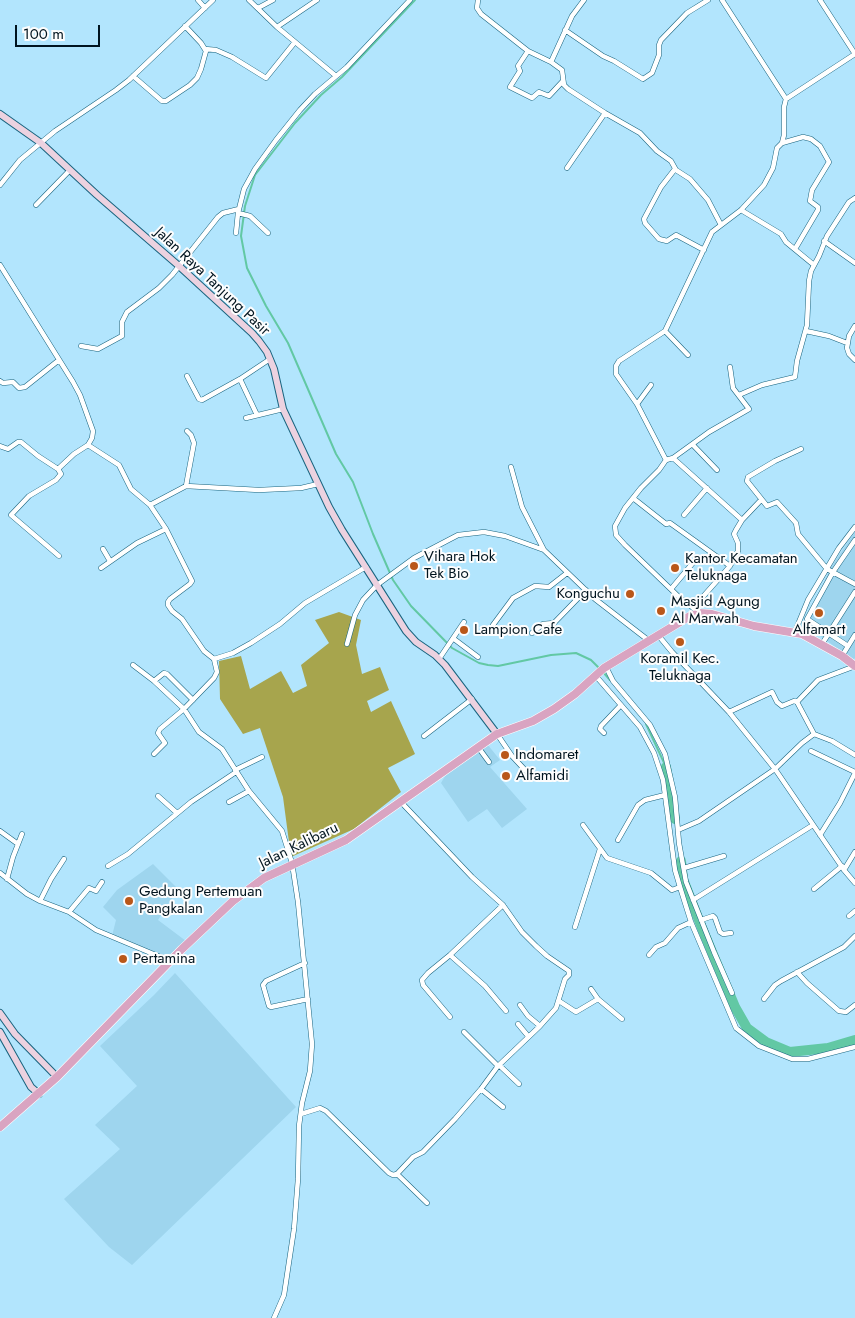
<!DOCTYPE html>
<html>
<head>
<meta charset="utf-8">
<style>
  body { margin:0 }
  #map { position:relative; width:855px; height:1318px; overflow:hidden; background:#b2e5fd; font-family:Jost,sans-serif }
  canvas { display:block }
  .scale { position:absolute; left:15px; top:25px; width:85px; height:22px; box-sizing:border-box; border:2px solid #00141f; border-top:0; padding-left:6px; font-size:15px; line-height:18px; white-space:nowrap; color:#00141f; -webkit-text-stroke:4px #fdfdfd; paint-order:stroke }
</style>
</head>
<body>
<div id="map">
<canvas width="855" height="1318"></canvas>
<div class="scale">100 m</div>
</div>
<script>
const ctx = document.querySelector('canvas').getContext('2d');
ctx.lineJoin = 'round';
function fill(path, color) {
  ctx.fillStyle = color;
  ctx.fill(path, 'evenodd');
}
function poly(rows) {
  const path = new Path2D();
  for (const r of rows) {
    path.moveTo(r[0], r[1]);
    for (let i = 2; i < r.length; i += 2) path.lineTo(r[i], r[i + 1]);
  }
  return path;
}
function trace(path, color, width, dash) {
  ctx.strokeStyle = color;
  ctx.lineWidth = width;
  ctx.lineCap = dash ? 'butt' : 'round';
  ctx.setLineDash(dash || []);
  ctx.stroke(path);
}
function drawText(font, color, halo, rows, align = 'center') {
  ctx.font = font + ' Jost,sans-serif';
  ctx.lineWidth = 4;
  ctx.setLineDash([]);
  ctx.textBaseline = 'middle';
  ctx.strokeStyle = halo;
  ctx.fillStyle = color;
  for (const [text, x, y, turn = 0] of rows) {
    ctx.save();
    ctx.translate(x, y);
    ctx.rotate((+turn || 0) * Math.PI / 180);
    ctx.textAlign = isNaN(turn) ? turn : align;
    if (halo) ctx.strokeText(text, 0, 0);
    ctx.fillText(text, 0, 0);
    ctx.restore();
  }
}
const built = poly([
  [855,532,855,658,853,660,804,624,831,567],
  [488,745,500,760,490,767,527,809,502,828,487,809,468,822,441,783,448,771],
  [153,864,178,889,158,920,186,941,170,959,112,936,116,920,103,907,117,890],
  [175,973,296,1107,132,1265,109,1247,64,1199,120,1149,95,1125,137,1086,100,1046,154,995]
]);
const forest = poly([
  [339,612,361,620,356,645,362,674,380,667,389,690,367,701,371,712,391,701,415,754,388,768,401,792,354,829,291,857,283,797,260,728,243,734,220,699,219,661,241,656,250,689,281,671,293,693,307,686,301,665,329,643,315,620]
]);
const stream = poly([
  [415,0,342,77,321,95,295,123,255,175,245,206,241,236,247,268,266,306,288,343,336,454,353,482,373,534,393,580,411,606,452,648,479,663,488,665,498,666,551,655,576,653,591,660,600,669],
  [603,672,610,680],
  [646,724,666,767]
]);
const river = poly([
  [666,767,675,819],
  [681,861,683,879,702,928,735,1007,747,1028,766,1042,790,1052,828,1048,855,1040]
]);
const street = poly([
  [198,0,205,8],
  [249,0,277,27,336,76],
  [478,0,477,8,481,14,528,51,551,62,562,70,564,85,568,89,605,113,640,133,657,151,671,161,676,170,690,179,708,200,721,225],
  [722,0,786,99],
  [820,0,855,54],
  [258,8,273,0],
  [277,27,317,0],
  [565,30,603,56,614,61,643,79,652,73,659,55,659,45,661,40,687,13,708,0],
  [205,49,216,50,232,57,266,78,295,42],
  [528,51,518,66,520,71,510,87,532,98,539,92,549,96,563,81],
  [551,62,572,16,584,0],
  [133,76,162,101,166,101,190,85,197,78,201,69,206,51,201,43,185,26],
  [782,143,803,137,811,139,820,146,829,162,812,190,810,201,818,207,818,210,795,249],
  [567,168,605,113],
  [675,169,661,187,644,219,645,223,659,239,667,241,676,235,704,250],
  [0,185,20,160,55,131,116,90,129,80,213,0],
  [36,205,70,170],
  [741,210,781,234,786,242,814,265],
  [238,213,250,216,268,233],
  [236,233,238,213,244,189,255,169,276,140,300,110,315,94,347,67,410,0],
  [824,241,855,263],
  [0,265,73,382,80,395,93,431,92,438,88,445,74,454,58,469,38,456,21,442,18,442,8,449,0,446],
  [855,326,849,336,847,348,849,354,855,360],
  [665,331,688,355],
  [806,331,829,336,847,343],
  [81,346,98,349,122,336,122,322,127,312,159,288,172,275,218,217,223,213,239,209],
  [187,376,199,399,202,400,240,379,270,359],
  [240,379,257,415],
  [0,381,3,383,13,382,19,388,25,387,59,360],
  [739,395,762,385,795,377,797,361,807,325,809,281,811,271,819,256,827,236,849,202,855,198],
  [637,404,651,385],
  [246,418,283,409],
  [88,445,119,465,131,489,150,505,166,529,192,581,190,584,170,599,168,602,168,605,172,611,182,619,204,651,214,659],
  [693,445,717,470],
  [801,449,775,461,748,477,747,481,767,506,777,502,796,523,798,534,827,569,855,584],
  [673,458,742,520],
  [666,460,637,404,616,374,616,366,619,361,665,331,712,232,741,210,764,185,773,168,777,148,782,143,784,135,784,107,786,99,855,54],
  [511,467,522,507,544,550,595,599,648,640],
  [58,469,61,474,56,480,29,496,11,515,59,556],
  [186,486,194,443,191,435,187,431],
  [633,498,666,524,670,523,730,566],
  [150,505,186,486,259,490,301,488,318,484],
  [684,515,707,488],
  [103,549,110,561],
  [101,568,137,543,166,529],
  [671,589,692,564],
  [693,608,730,566,738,551,738,543,734,534,736,530,742,520,761,500],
  [700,613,680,598,625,545,616,535,615,526,625,508,641,488,659,470,666,460,673,458,709,432,749,409,733,388,730,367],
  [493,625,513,598,535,586,549,587,567,573],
  [532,633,543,624,554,623,586,590],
  [794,634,808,600,839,548,855,527],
  [658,635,672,652,729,712,775,769,844,870,855,883],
  [454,639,478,657],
  [347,644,355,615,363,600,377,585,414,558,458,535,484,532,505,536,544,550],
  [822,644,855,592],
  [848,646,807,619,833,572,855,540],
  [842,656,855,635],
  [439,659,464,622],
  [133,665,154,681,184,709,199,732,222,749,249,791,282,831,292,863,298,902,312,1044,310,1071,302,1103,299,1126,298,1179,294,1229,284,1295,274,1318],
  [606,667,613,681,650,725,665,754,675,797,679,843,686,882,714,952,732,993],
  [595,675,640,727,654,753,663,780,675,870,680,887,691,922,736,1028,759,1046,792,1059,808,1059,855,1047],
  [154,681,164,673,167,674,193,700],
  [797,702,818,680,855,666],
  [729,712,772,692,777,702,782,706,794,701,797,702,814,734,832,741,855,755],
  [604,733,600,729,601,726,621,705],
  [497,734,512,756,526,771],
  [424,736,472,699],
  [478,747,489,762],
  [811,751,855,772],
  [154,754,165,743,158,733,160,729,184,709,214,678,217,672,214,659,233,653,251,643,280,624,305,603,366,567],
  [235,770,262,757],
  [158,796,177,813],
  [229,802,249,791],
  [583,825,607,858,651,873,672,890,680,887],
  [678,830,699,821,775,769,802,743,814,734],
  [0,831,18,844],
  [820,835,840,803,855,773],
  [618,840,638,805,645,800,665,795],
  [108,866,128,854,191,802,236,772],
  [684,868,724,856],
  [844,870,855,852],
  [0,873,27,894,40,901,69,912,96,930,170,961],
  [7,879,13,857,22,834],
  [814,889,842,866],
  [693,900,813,825],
  [40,901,51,879,64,859],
  [69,912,89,888,96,891,102,882],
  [849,916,855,911],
  [701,920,713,916,715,918,720,932,723,934,731,933],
  [575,927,600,849],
  [450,955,485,986,506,1011],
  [649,955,656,947,665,943,678,928,691,922],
  [305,963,266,981,263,985,269,1006,271,1007,308,999],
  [797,972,807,983,839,1011,846,1012,855,1005],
  [591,989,598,999,622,1019],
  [764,999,775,985,781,981,844,947,855,936],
  [559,1001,576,1012,598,999],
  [520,1005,528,1016,540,1026],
  [450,1017,423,985,422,980,428,973,450,955,503,905],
  [518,1024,528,1036],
  [464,1032,498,1066],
  [499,1065,519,1084],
  [481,1089,503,1107],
  [301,1114,320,1108,326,1111,389,1173,393,1175,397,1174,413,1157,423,1152,455,1119,481,1089,498,1066,540,1026,556,1008,565,979,569,975,569,971,547,956,536,946,522,932,503,905,472,877,400,801],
  [397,1174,427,1203]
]);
const secondary = poly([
  [0,114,41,143,97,195,179,266,252,333,259,341,267,352,274,369,283,409,329,507,342,530,406,631,416,642,435,655,445,665,497,734],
  [0,1013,15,1034,57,1077],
  [0,1032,31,1087,39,1094]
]);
const primary = poly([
  [0,1127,57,1077,182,949,233,901,264,878,346,840,497,734,533,721,554,709,575,694,604,668,690,616,700,613,712,614,754,626,802,634,842,656,855,666]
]);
const markers = [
  [414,566,5,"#b95719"],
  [675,568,5,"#b95719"],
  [630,594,5,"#b95719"],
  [661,611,5,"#b95719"],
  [819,613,5,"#b95719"],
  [464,630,5,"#b95719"],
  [680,642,5,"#b95719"],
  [505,755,5,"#b95719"],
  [506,776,5,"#b95719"],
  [129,901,5,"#b95719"],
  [123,959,5,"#b95719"]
];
const streetNames = [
  ["Jalan Raya Tanjung Pasir",212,282,43],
  ["Jalan Kalibaru",299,846,-26]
];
const poiNames = [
  ["Vihara Hok",424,557],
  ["Tek Bio",424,574],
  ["Kantor Kecamatan",685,559],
  ["Teluknaga",685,576],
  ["Konguchu",620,594,"right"],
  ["Masjid Agung",671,602],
  ["Al Marwah",671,619],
  ["Lampion Cafe",474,630],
  ["Alfamart",819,630,"center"],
  ["Koramil Kec.",680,659,"center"],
  ["Teluknaga",680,676,"center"],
  ["Indomaret",515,755],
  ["Alfamidi",516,776],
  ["Gedung Pertemuan",139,892],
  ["Pangkalan",139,909],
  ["Pertamina",133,959]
];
fill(built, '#9ed5ee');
fill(forest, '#a7a54d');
trace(stream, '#62c8a4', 2);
trace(river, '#62c8a4', 10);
trace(street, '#19647f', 5.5);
trace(secondary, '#19647f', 8);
trace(primary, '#fff', 9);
trace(street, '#fff', 4.5);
trace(secondary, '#ecd2e0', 6);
trace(primary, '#d9a4c1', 8);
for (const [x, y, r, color] of markers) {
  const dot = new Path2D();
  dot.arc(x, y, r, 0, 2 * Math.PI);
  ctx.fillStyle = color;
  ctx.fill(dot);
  trace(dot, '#fdfdfd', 2);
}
drawText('15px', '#00141f', '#fdfdfd', streetNames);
drawText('15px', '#00141f', '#fdfdfd', poiNames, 'left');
</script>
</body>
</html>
